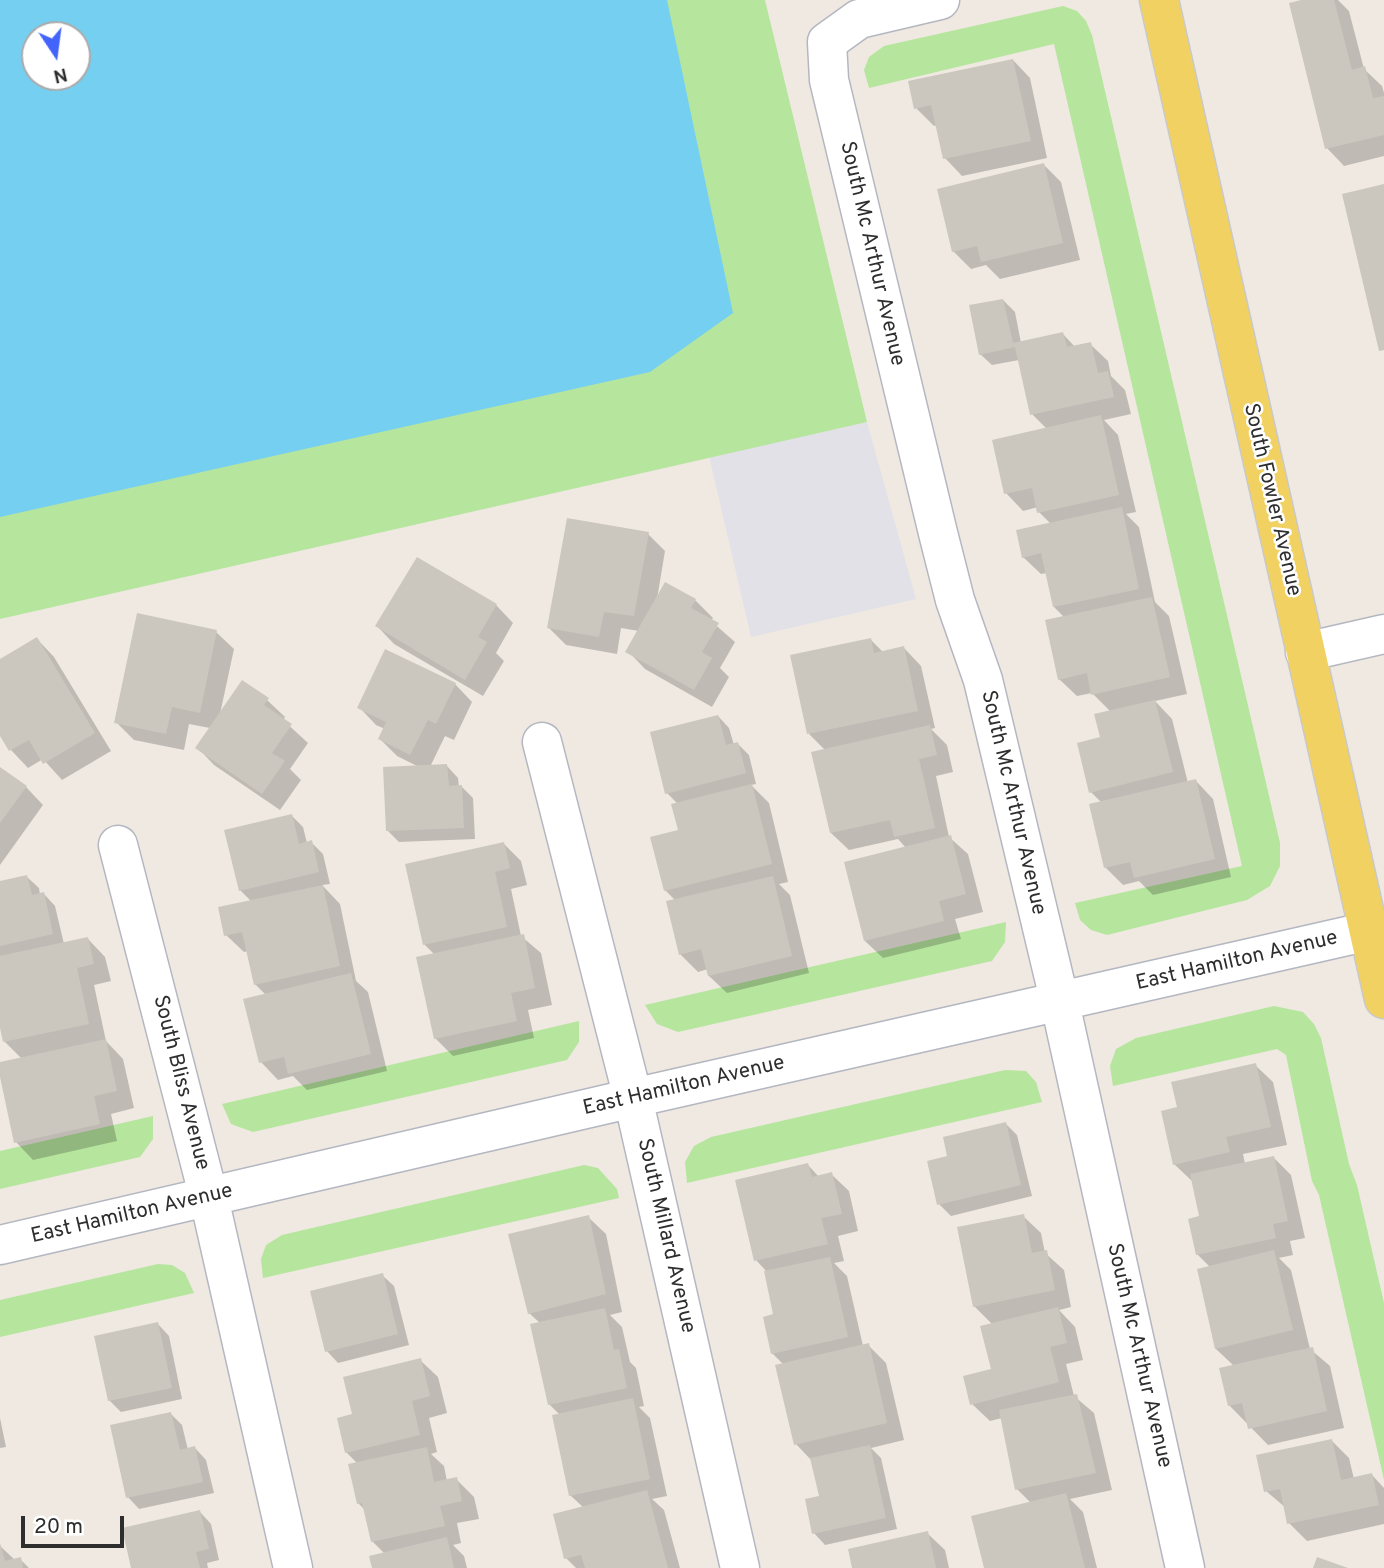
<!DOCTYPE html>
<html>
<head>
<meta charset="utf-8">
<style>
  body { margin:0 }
  #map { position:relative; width:1384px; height:1568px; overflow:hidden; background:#efe9e1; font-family:Overpass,sans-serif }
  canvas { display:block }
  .north { position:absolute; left:21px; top:21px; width:70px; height:70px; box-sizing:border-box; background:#fff; border:2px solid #ababab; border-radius:50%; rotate:167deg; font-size:19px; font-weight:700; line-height:28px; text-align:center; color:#2e2e2e }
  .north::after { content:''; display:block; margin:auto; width:24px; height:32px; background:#4264fb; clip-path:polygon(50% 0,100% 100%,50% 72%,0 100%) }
  .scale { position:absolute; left:21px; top:1516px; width:103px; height:32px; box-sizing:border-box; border:4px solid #2e2e2e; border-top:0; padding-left:9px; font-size:21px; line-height:24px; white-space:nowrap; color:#2e2e2e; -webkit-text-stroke:5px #fff; paint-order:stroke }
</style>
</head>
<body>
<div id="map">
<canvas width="1384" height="1568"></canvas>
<div class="north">N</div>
<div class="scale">20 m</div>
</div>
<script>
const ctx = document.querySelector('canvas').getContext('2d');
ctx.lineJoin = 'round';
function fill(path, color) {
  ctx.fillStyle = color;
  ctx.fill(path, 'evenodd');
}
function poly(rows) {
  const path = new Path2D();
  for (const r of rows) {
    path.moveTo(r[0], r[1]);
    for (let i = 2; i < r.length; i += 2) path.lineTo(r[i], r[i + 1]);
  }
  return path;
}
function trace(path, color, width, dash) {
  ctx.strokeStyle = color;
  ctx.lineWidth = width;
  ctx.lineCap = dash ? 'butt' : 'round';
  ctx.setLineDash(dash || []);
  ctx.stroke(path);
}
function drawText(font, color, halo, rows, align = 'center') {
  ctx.font = font + ' Overpass,sans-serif';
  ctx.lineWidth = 5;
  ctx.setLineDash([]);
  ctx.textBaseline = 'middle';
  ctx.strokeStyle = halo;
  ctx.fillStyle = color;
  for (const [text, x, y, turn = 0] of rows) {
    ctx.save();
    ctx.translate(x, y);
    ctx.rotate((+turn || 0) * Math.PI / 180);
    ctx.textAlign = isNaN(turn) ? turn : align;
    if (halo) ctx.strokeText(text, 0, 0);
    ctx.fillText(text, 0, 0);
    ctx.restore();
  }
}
const industrial = poly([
  [867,422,916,599,751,637,709,456]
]);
const green = poly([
  [0,0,765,0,867,422,0,619],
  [35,35,77,35,77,77,35,77],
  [1063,6,1077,11,1086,21,1092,35,1280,843,1280,866,1270,886,1247,900,1107,935,1091,930,1080,920,1075,903,1242,866,1054,44,869,88,864,70,869,57,884,46],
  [1006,922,1005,942,992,961,678,1032,657,1024,645,1005],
  [1274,1006,1303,1012,1314,1024,1321,1038,1349,1164,1357,1185,1384,1303,1384,1480,1319,1195,1312,1181,1286,1055,1277,1049,1113,1086,1110,1066,1116,1049,1136,1038],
  [579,1021,579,1042,567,1060,253,1132,231,1124,222,1104],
  [1005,1070,1026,1071,1036,1082,1042,1102,687,1183,685,1162,694,1146,711,1137],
  [153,1116,153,1139,140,1157,0,1189,0,1151],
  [584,1165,598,1168,617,1189,619,1198,263,1278,261,1259,266,1245,282,1235],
  [158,1264,172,1265,185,1273,194,1293,0,1337,0,1300]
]);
const water = poly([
  [0,0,667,0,733,313,650,372,0,517],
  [35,35,77,35,77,77,35,77]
]);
const shadow = poly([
  [1308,0,1338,0,1349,11,1364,69,1382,86,1384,93,1384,156,1344,166,1327,148],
  [1013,60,1030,78,1047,158,962,176,945,158,937,125,934,126,916,108],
  [1044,165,1061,182,1080,260,1000,279,986,265,971,269,953,251],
  [1003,300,1015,312,1021,343,1063,334,1075,347,1090,344,1108,361,1111,376,1125,390,1131,414,1104,420,1118,435,1136,512,1126,514,1139,527,1155,602,1169,616,1187,694,1155,701,1172,719,1188,783,1196,781,1213,799,1231,877,1153,895,1139,881,1123,885,1106,868,1102,803,1091,792,1102,738,1111,712,1092,693,1077,696,1059,679,1065,618,1054,607,1047,573,1041,574,1023,557,1051,524,1039,512,1038,507,1023,511,1006,493,1047,429,1032,414,1019,360,992,365,980,354],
  [648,534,665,551,657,599,695,600,713,618,711,621,735,642,720,668,729,677,712,707,645,669,628,651,639,631,621,628,617,654,566,645,549,628],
  [496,605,513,623,496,653,504,661,483,696,394,644,377,626],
  [216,632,234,649,220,714,267,700,285,717,283,720,308,743,290,769,301,780,280,810,214,765,197,747,210,728,189,724,184,750,134,740,116,722],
  [37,639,54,657,111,751,62,780,43,759,28,768,11,750,0,732,0,661],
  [871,640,884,653,904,648,921,666,935,728,931,729,947,745,953,772,936,776,949,837,968,854,983,912,955,919,961,939,883,958,865,941,906,848,898,839,849,850,831,833,826,751,809,734],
  [455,684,472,702,454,740,445,736,430,767,447,766,458,778,459,787,462,787,473,798,475,839,399,842,387,830,419,767,397,756,380,739,385,729,376,725,359,707],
  [718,716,729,728,734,745,738,744,749,755,756,784,751,785,769,803,788,882,779,884,790,895,809,973,727,993,709,976,708,969,698,972,680,954,676,901,665,890,680,831,678,804,667,793],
  [0,769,26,787,43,805,0,865],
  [291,815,303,827,307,843,311,842,323,854,330,884,322,885,340,904,356,981,368,992,387,1071,307,1090,293,1076,278,1080,261,1062,266,995,255,984,248,951,244,952,226,935,252,902,240,890],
  [504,844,521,861,527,885,511,889,521,936,541,953,552,1005,528,1010,534,1038,453,1056,435,1038,435,955,424,944],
  [27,877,39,888,40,895,44,894,55,906,64,944,88,939,105,957,111,981,94,985,106,1041,123,1059,134,1108,111,1114,117,1141,33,1160,16,1142,0,1069,0,1064,22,1059,5,1042,0,1020,0,882],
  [1255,1065,1273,1082,1287,1145,1243,1154,1245,1164,1274,1158,1291,1175,1305,1238,1290,1241,1293,1255,1279,1258,1291,1270,1310,1349,1330,1366,1344,1428,1268,1445,1229,1405,1234,1366,1216,1349,1211,1268,1197,1254,1201,1217,1192,1181,1174,1164,1179,1108],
  [1006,1124,1017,1135,1032,1196,951,1216,939,1204,950,1158],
  [808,1165,819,1177,831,1174,849,1191,858,1231,838,1236,844,1261,834,1263,847,1276,863,1346,868,1345,886,1363,904,1440,871,1448,881,1458,897,1529,825,1545,814,1533,821,1498,813,1462,796,1444,784,1365,772,1353,775,1316,767,1272,756,1260],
  [1023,1216,1041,1233,1045,1253,1064,1270,1071,1307,1059,1310,1075,1327,1083,1360,1066,1364,1074,1396,1094,1413,1112,1490,1070,1499,1083,1512,1097,1568,985,1568,1031,1503,1017,1489,1002,1418,990,1421,972,1404,993,1371,993,1325,974,1306],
  [588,1217,606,1234,622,1312,610,1315,622,1327,630,1362,636,1368,644,1406,639,1407,650,1418,667,1496,652,1499,664,1510,680,1568,576,1568,566,1558,584,1508,570,1495,560,1415,549,1404,540,1323,529,1313],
  [382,1275,394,1286,409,1345,338,1363,327,1351],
  [158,1324,169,1336,182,1399,121,1412,109,1400],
  [420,1360,438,1377,447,1413,429,1418,437,1452,431,1454,444,1466,447,1481,456,1479,474,1497,479,1519,457,1523,461,1543,453,1545,464,1556,467,1568,374,1568,385,1554,372,1541,366,1511,358,1503,358,1464,346,1452,354,1416],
  [171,1414,182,1425,188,1450,195,1448,206,1460,214,1493,139,1509,128,1497],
  [0,1418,6,1447,0,1448],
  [1332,1441,1349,1458,1354,1479,1372,1475,1384,1488,1384,1524,1307,1541,1289,1523,1286,1508,1266,1491],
  [200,1512,211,1524,219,1560,207,1563,208,1568,133,1568],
  [927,1533,945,1550,949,1568,854,1568],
  [0,1546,15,1560,20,1559,29,1568,0,1568]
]);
const building = poly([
  [1301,0,1334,0,1352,70,1365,66,1373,98,1384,96,1384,135,1325,149,1289,3],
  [1013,59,1031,141,943,159,931,105,914,109,908,81],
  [1044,163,1063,243,981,262,977,246,952,252,937,189],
  [1384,184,1384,350,1379,351,1342,194],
  [1003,299,1013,343,1063,332,1067,347,1091,342,1098,373,1108,371,1114,397,1030,415,1015,347,979,355,969,305],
  [1101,415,1119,495,1037,513,1032,488,1004,494,992,440],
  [1122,507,1139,589,1053,607,1041,553,1022,558,1016,530],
  [567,518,649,532,634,616,604,612,599,637,547,628],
  [417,557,497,604,478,637,487,642,465,680,375,626],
  [665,582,696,599,691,608,719,623,702,652,712,658,694,690,625,652],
  [1152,597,1170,677,1091,695,1087,673,1058,680,1045,620],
  [137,613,217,630,200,713,172,707,166,734,114,723],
  [37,637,95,733,43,764,29,740,9,751,0,736,0,659],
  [871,638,874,653,904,646,918,711,807,734,790,655],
  [385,649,456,683,436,724,428,720,410,755,378,739,386,722,357,708],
  [242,680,269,698,264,705,292,724,272,753,285,761,262,794,195,748],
  [1155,700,1173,772,1089,793,1077,743,1100,737,1094,714],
  [718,715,726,745,738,742,746,773,665,794,650,732],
  [930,725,937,755,919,759,935,828,894,837,890,820,830,833,811,752],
  [447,764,449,786,462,785,464,828,386,831,383,767],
  [0,767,27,786,0,823],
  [1196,779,1215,859,1134,878,1130,862,1104,868,1089,804],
  [752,784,772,864,664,891,650,837,678,830,671,804],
  [292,814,299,844,312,840,319,872,239,891,224,830],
  [951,835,966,894,939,901,944,921,864,941,844,862],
  [504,842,510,868,495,872,507,927,423,945,405,864],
  [27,875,32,895,44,892,53,934,0,946,0,881],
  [773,876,792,956,708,976,701,949,679,955,666,901],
  [323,885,340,966,254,985,242,932,224,936,218,907],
  [524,934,535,988,511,993,517,1021,434,1039,416,957],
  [88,937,94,964,77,968,89,1024,3,1042,0,1028,0,956],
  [351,973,371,1054,288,1074,284,1057,259,1063,243,999],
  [106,1039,117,1091,94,1096,100,1124,14,1143,0,1077,0,1062],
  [1256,1063,1271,1127,1226,1137,1230,1152,1173,1165,1161,1111,1177,1107,1171,1082],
  [1006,1122,1021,1185,937,1205,927,1161,947,1156,943,1137],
  [1274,1156,1288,1221,1273,1224,1276,1238,1196,1255,1188,1219,1199,1216,1190,1174],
  [808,1163,812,1177,832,1172,842,1214,821,1218,828,1244,754,1261,735,1180],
  [1024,1214,1032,1253,1047,1250,1055,1290,973,1307,957,1227],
  [589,1215,606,1294,528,1314,508,1234],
  [1274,1250,1293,1330,1215,1349,1197,1269],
  [830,1257,848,1337,771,1354,763,1317,773,1314,764,1271],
  [383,1273,398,1334,325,1352,310,1291],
  [1058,1307,1067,1343,1050,1347,1059,1382,970,1405,963,1376,991,1369,980,1326],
  [605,1308,614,1350,619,1349,627,1388,548,1405,530,1324],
  [158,1322,172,1388,108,1401,94,1336],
  [869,1343,887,1423,794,1445,775,1365],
  [1313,1347,1327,1411,1248,1429,1242,1403,1228,1406,1219,1368],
  [421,1358,430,1396,412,1401,420,1435,345,1453,337,1418,352,1414,343,1377],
  [1077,1394,1096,1473,1015,1490,999,1410],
  [633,1398,650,1479,569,1496,552,1415],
  [171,1412,180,1450,195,1446,203,1482,126,1498,110,1425],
  [1332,1439,1341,1480,1372,1473,1379,1505,1287,1524,1280,1489,1264,1492,1256,1455],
  [870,1445,886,1518,812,1534,805,1499,819,1496,810,1458],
  [427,1447,434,1482,457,1477,462,1501,440,1506,445,1526,371,1542,362,1503,357,1504,348,1464],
  [647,1490,668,1568,585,1568,581,1555,564,1559,553,1514],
  [1066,1493,1085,1568,984,1568,971,1516],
  [200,1510,209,1549,196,1552,200,1568,131,1568,122,1528],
  [928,1531,936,1568,852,1568,848,1549],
  [447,1537,454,1568,372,1568,369,1556],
  [0,1543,5,1561,21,1557,23,1568,0,1568],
  [1317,1557,1348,1568,1313,1568]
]);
const minor = poly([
  [940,0,859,19,827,42,829,80,938,533,955,600,983,680,1060,1003,1185,1568],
  [1305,652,1384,634],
  [542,742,633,1098,740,1568],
  [118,845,209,1198,293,1568],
  [0,1245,633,1098,1369,931]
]);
const major = poly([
  [1159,0,1384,999]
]);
const streetNames = [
  ["South Mc Arthur Avenue",871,254,77],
  ["South Fowler Avenue",1271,500,77],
  ["South Mc Arthur Avenue",1012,803,77],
  ["East Hamilton Avenue",1237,962,-13],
  ["South Bliss Avenue",180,1083,76],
  ["East Hamilton Avenue",684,1087,-13],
  ["East Hamilton Avenue",132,1215,-13],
  ["South Millard Avenue",665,1236,77],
  ["South Mc Arthur Avenue",1138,1356,77]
];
fill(industrial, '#e3e1e8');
fill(green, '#b6e59e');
fill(water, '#75cff0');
fill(shadow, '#0003');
fill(building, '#cbc7bf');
trace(minor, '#b4b7c1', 41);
trace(major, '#c9c9c9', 41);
trace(minor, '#fff', 38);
trace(major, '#f2d163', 38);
drawText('21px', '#2e2e2e', '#fff', streetNames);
</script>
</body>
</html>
